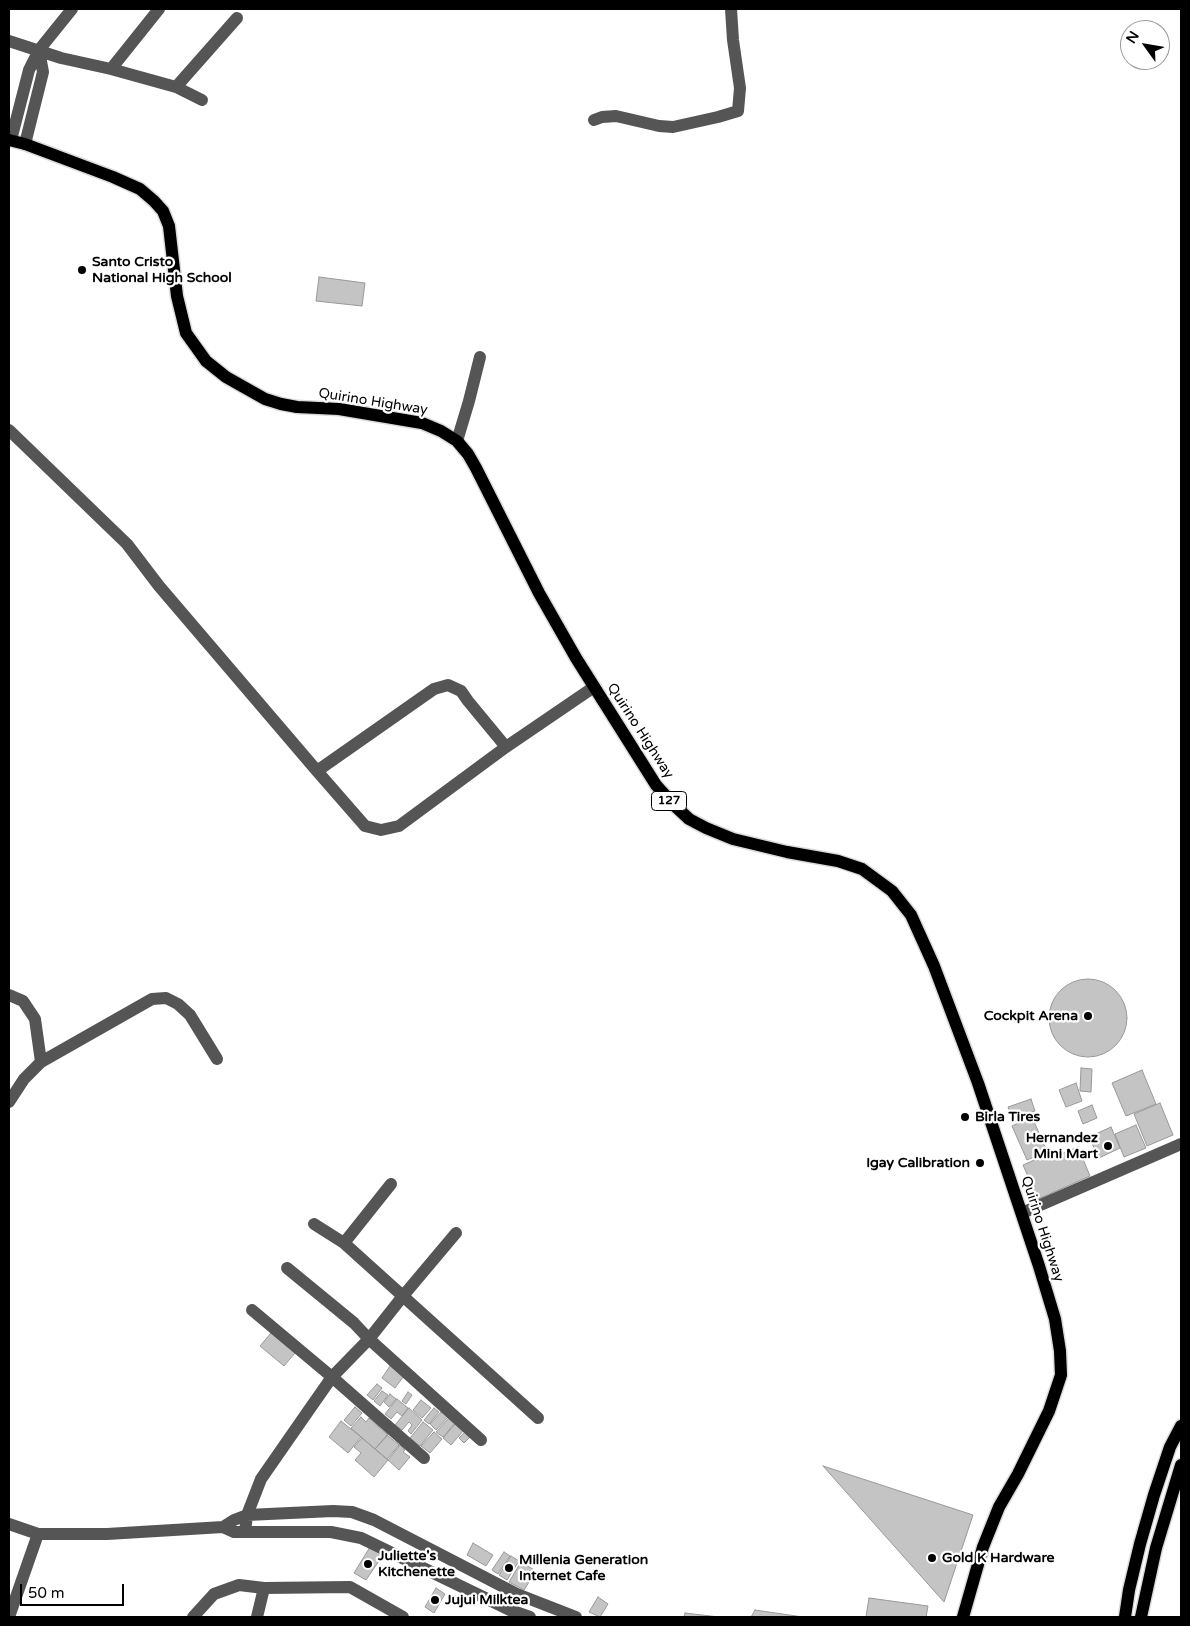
<!DOCTYPE html>
<html>
<head>
<meta charset="utf-8">
<style>
  body { margin:0 }
  #map { position:relative; width:1190px; height:1626px; overflow:hidden; background:#fff; font-family:"Varela Round",sans-serif }
  canvas { display:block }
  .frame { position:absolute; inset:0; border:10px solid #000; pointer-events:none }
  .north { position:absolute; left:1120px; top:20px; width:50px; height:50px; box-sizing:border-box; background:#fff; border:1px solid #999; border-radius:50%; rotate:302deg; font-size:14px; font-weight:700; line-height:20px; text-align:center; color:#000 }
  .north::after { content:''; display:block; margin:auto; width:18px; height:22px; background:#000; clip-path:polygon(50% 0,100% 100%,50% 72%,0 100%) }
  .scale { position:absolute; left:20px; top:1584px; width:104px; height:22px; box-sizing:border-box; border:2px solid #000; border-top:0; padding-left:6px; font-size:15px; line-height:18px; white-space:nowrap; color:#000; -webkit-text-stroke:4px #fff; paint-order:stroke }
</style>
</head>
<body>
<div id="map">
<canvas width="1190" height="1626"></canvas>
<div class="frame"></div>
<div class="north">N</div>
<div class="scale">50 m</div>
</div>
<script>
const ctx = document.querySelector('canvas').getContext('2d');
ctx.lineJoin = 'round';
function fill(path, color) {
  ctx.fillStyle = color;
  ctx.fill(path, 'evenodd');
}
function poly(rows) {
  const path = new Path2D();
  for (const r of rows) {
    if (r.length === 3) {
      path.moveTo(r[0] + r[2], r[1]);
      path.arc(r[0], r[1], r[2], 0, 2 * Math.PI);
      continue;
    }
    path.moveTo(r[0], r[1]);
    for (let i = 2; i < r.length; i += 2) path.lineTo(r[i], r[i + 1]);
  }
  return path;
}
function trace(path, color, width, dash) {
  ctx.strokeStyle = color;
  ctx.lineWidth = width;
  ctx.lineCap = dash ? 'butt' : 'round';
  ctx.setLineDash(dash || []);
  ctx.stroke(path);
}
function drawText(font, color, halo, rows, align = 'center') {
  ctx.font = font + ' "Varela Round",sans-serif';
  ctx.lineWidth = 4.5;
  ctx.setLineDash([]);
  ctx.textBaseline = 'middle';
  ctx.strokeStyle = halo;
  ctx.fillStyle = color;
  for (const [text, x, y, turn = 0] of rows) {
    ctx.save();
    ctx.translate(x, y);
    ctx.rotate((+turn || 0) * Math.PI / 180);
    ctx.textAlign = isNaN(turn) ? turn : align;
    if (halo) ctx.strokeText(text, 0, 0);
    ctx.fillText(text, 0, 0);
    ctx.restore();
  }
}
const building = poly([
  [319,277,365,283,362,306,316,301,319,277],
  [1088,1018,39],
  [1081,1068,1092,1069,1091,1092,1080,1091,1081,1068],
  [1142,1070,1156,1104,1126,1116,1112,1083,1142,1070],
  [1076,1083,1082,1101,1066,1107,1059,1090,1076,1083],
  [1031,1099,1035,1111,1012,1119,1008,1107,1031,1099],
  [1160,1103,1173,1135,1147,1146,1134,1114,1160,1103],
  [1092,1105,1097,1118,1083,1124,1078,1111,1092,1105],
  [1032,1117,1047,1151,1027,1160,1012,1126,1032,1117],
  [1136,1125,1146,1148,1124,1157,1115,1134,1136,1125],
  [1111,1127,1120,1148,1099,1158,1089,1137,1111,1127],
  [1078,1147,1090,1176,1038,1199,1023,1165,1055,1151,1056,1156,1078,1147],
  [271,1333,295,1353,284,1366,260,1346,271,1333],
  [390,1366,404,1376,395,1388,382,1378,390,1366],
  [377,1384,382,1388,373,1400,367,1395,377,1384],
  [382,1391,388,1395,380,1406,374,1401,382,1391],
  [408,1392,412,1395,406,1404,402,1401,408,1392],
  [390,1394,396,1399,389,1407,384,1402,390,1394],
  [397,1399,408,1408,402,1416,397,1412,391,1419,385,1414,397,1399],
  [421,1400,431,1408,422,1418,413,1410,421,1400],
  [355,1407,362,1413,351,1426,344,1420,355,1407],
  [409,1408,422,1420,411,1434,408,1431,412,1425,409,1422,402,1430,395,1425,409,1408],
  [434,1408,439,1412,429,1424,424,1420,434,1408],
  [443,1410,449,1416,436,1430,430,1424,443,1410],
  [361,1417,366,1422,369,1418,388,1435,375,1449,351,1428,361,1417],
  [449,1418,455,1423,443,1437,436,1432,449,1418],
  [341,1421,361,1437,348,1453,329,1437,341,1421],
  [423,1422,433,1430,420,1446,410,1438,423,1422],
  [456,1423,464,1430,451,1445,443,1438,456,1423],
  [434,1432,442,1439,430,1453,421,1446,434,1432],
  [465,1432,470,1437,464,1443,459,1438,465,1432],
  [387,1435,399,1445,387,1459,375,1449,387,1435],
  [362,1438,388,1460,374,1477,355,1460,361,1453,354,1447,362,1438],
  [400,1445,405,1450,403,1452,410,1457,399,1470,388,1460,400,1445],
  [823,1466,973,1515,944,1602,823,1466],
  [473,1543,493,1555,486,1566,467,1555,473,1543],
  [370,1547,383,1555,366,1580,354,1573,370,1547],
  [504,1552,510,1556,498,1574,492,1570,504,1552],
  [511,1556,519,1561,507,1580,499,1575,511,1556],
  [521,1562,536,1571,524,1590,509,1582,521,1562],
  [436,1588,445,1594,434,1613,425,1607,436,1588],
  [598,1597,608,1604,600,1617,589,1612,598,1597],
  [869,1598,928,1606,926,1617,866,1617,869,1598],
  [755,1610,803,1617,751,1617,755,1610],
  [685,1613,719,1617,684,1617,685,1613]
]);
const minor = poly([
  [9,41,61,58,111,69,176,87,202,100],
  [111,69,159,9],
  [176,87,237,18],
  [594,120,602,117,616,116,659,126,673,127,718,117,738,111,740,88,733,40,731,9],
  [11,140,29,70,39,50,72,9],
  [25,144,43,72,39,50],
  [9,430,127,544,159,586,317,771],
  [457,441,469,401,480,357],
  [506,747,468,701,461,691,448,685,434,689,317,771,365,826,381,830,399,826,506,747,594,687],
  [9,995,23,1001,35,1019,41,1062],
  [9,1102,24,1079,41,1062,152,999,166,998,178,1004,190,1015,217,1059],
  [1022,1213,1181,1144],
  [314,1224,344,1243,538,1418],
  [344,1243,391,1184],
  [287,1268,354,1323,369,1339,481,1440],
  [252,1310,332,1377,424,1458],
  [9,1524,38,1534,107,1534,223,1527,234,1520,247,1515,333,1511,352,1512,374,1520,517,1594,576,1617],
  [223,1527,234,1532,331,1532,361,1538,510,1610,530,1617],
  [245,1532,247,1515,261,1479,311,1407,332,1377,369,1339,403,1296,456,1233],
  [9,1617,38,1534],
  [193,1617,214,1594,239,1585,264,1588,350,1587,403,1617],
  [257,1617,264,1588]
]);
const major = poly([
  [9,140,25,144,113,177,140,189,154,201,163,211,169,226,177,296,186,333,206,361,226,377,265,399,281,404,297,407,339,409,422,423,441,431,457,441,468,454,476,468,539,593,576,658,656,785,674,805,689,819,706,828,733,839,787,852,838,861,862,869,892,891,911,915,934,966,978,1083,1039,1266,1055,1319,1060,1351,1061,1375,1049,1411,1018,1474,999,1507,983,1547,963,1617],
  [1125,1617,1129,1590,1140,1544,1154,1495,1170,1447,1181,1426],
  [1141,1617,1156,1548,1181,1465]
]);
const markers = [
  [82,270,5,"#000"],
  [1088,1016,5,"#000"],
  [965,1117,5,"#000"],
  [1108,1146,5,"#000"],
  [980,1163,5,"#000"],
  [932,1558,5,"#000"],
  [368,1564,5,"#000"],
  [509,1568,5,"#000"],
  [435,1600,5,"#000"]
];
const shields = [
  [669,801,35]
];
const shieldNames = [
  ["127",669,801]
];
const poiNames = [
  ["Santo Cristo",92,262],
  ["National High School",92,278],
  ["Cockpit Arena",1078,1016,"right"],
  ["Birla Tires",975,1117],
  ["Hernandez",1098,1138,"right"],
  ["Mini Mart",1098,1154,"right"],
  ["Igay Calibration",970,1163,"right"],
  ["Juliette's",378,1556],
  ["Kitchenette",378,1572],
  ["Gold K Hardware",942,1558],
  ["Millenia Generation",519,1560],
  ["Internet Cafe",519,1576],
  ["Jujui Milktea",445,1600]
];
const streetNames = [
  ["Quirino Highway",373,402,9],
  ["Quirino Highway",640,731,57],
  ["Quirino Highway",1042,1229,72]
];
fill(building, '#c4c4c4');
trace(building, '#999', 1);
trace(major, '#dbdbdb', 15);
trace(minor, '#555', 12);
trace(major, '#000', 12);
for (const [x, y, r, color] of markers) {
  const dot = new Path2D();
  dot.arc(x, y, r, 0, 2 * Math.PI);
  ctx.fillStyle = color;
  ctx.fill(dot);
  trace(dot, '#fff', 2);
}
for (const [x, y, w] of shields) {
  const box = new Path2D();
  box.roundRect(x - w / 2, y - 9.5, w, 19, 4);
  ctx.fillStyle = '#fff';
  ctx.fill(box);
  trace(box, '#000', 1);
}
drawText('bold 12px', '#000', null, shieldNames);
drawText('bold 14px', '#000', '#fff', poiNames, 'left');
drawText('14px', '#000', '#fff', streetNames);
</script>
</body>
</html>
